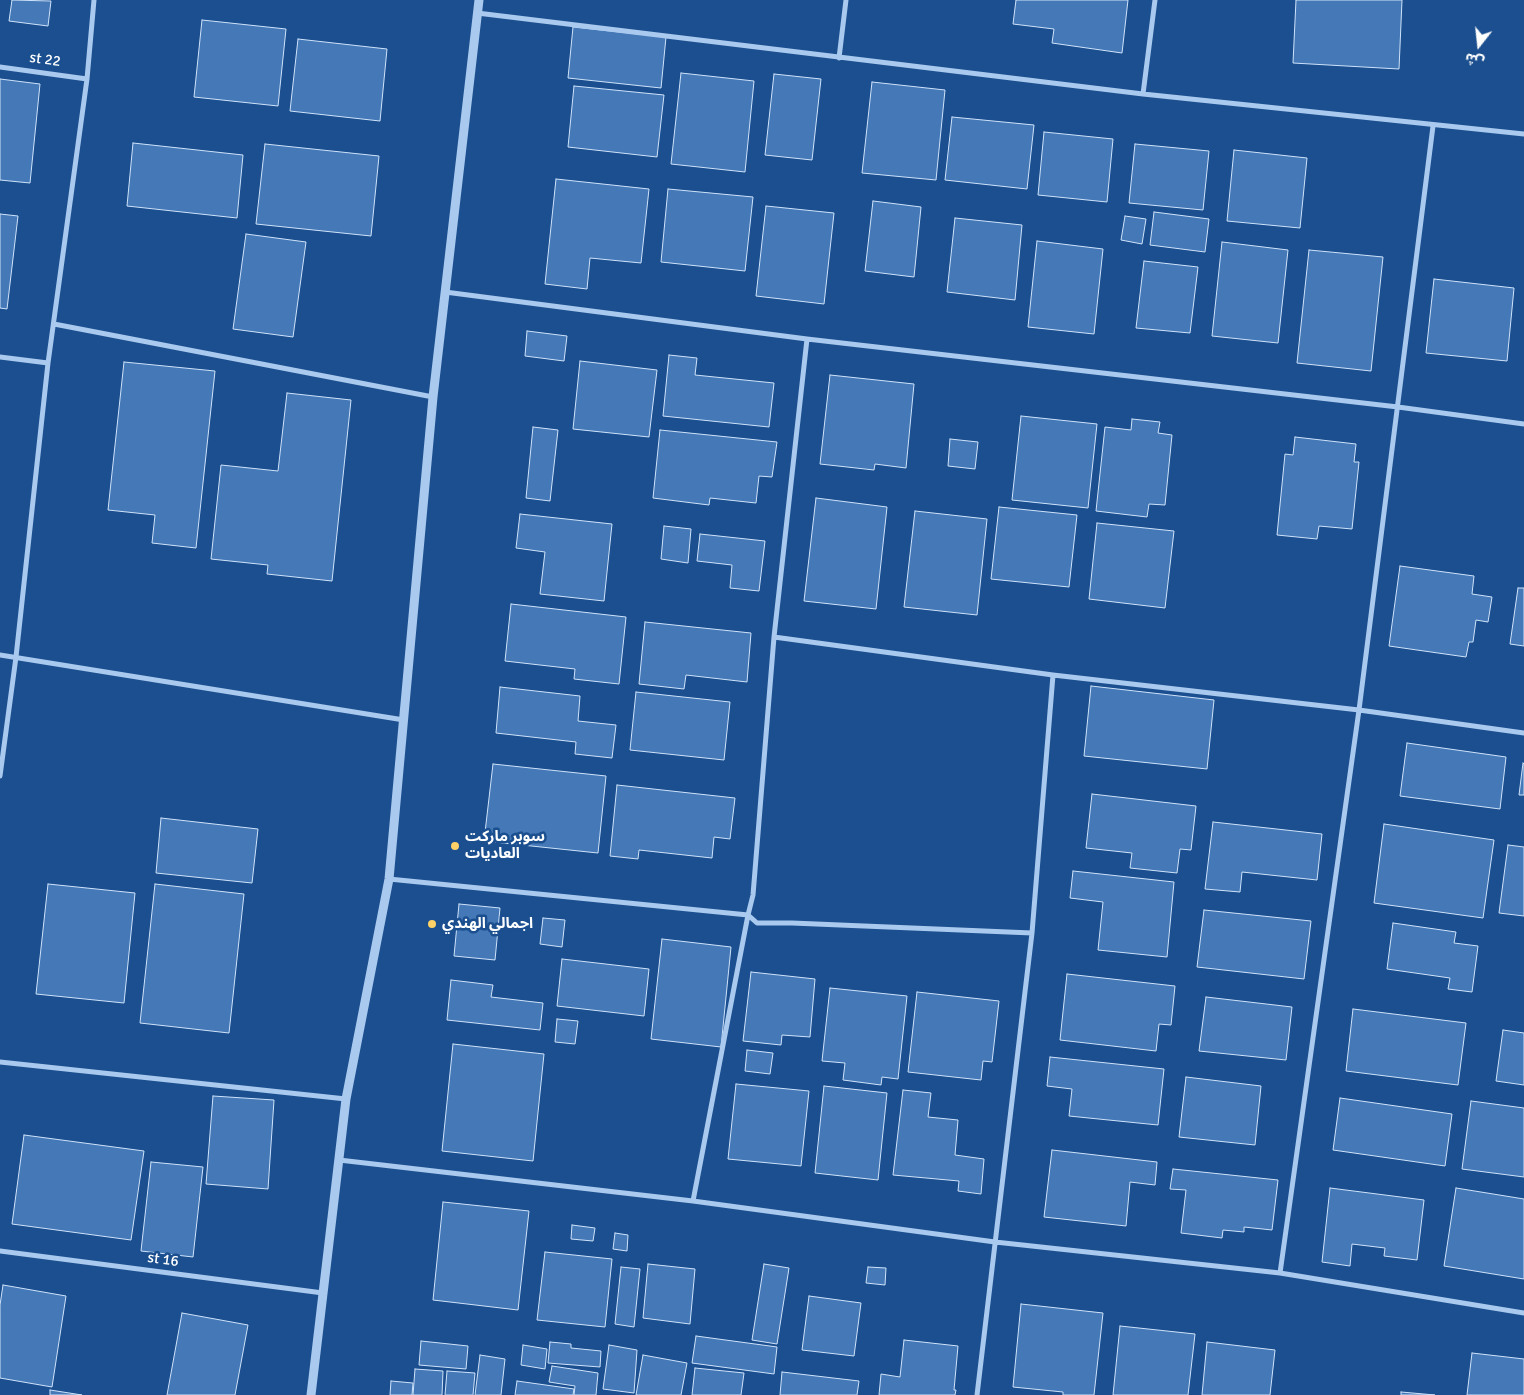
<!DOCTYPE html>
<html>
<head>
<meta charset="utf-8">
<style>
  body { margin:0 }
  #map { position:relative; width:1524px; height:1395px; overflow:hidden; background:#1b4f8f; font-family:Signika,"Noto Sans Arabic",sans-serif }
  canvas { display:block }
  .north { position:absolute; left:1454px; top:20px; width:50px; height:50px; -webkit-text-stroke:4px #1b4f8f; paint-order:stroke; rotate:196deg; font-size:14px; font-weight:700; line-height:20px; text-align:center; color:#fff }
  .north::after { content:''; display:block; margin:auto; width:18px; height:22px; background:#fff; clip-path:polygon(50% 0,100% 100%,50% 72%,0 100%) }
</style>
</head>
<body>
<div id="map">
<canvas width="1524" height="1395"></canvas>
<div class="north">ش</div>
</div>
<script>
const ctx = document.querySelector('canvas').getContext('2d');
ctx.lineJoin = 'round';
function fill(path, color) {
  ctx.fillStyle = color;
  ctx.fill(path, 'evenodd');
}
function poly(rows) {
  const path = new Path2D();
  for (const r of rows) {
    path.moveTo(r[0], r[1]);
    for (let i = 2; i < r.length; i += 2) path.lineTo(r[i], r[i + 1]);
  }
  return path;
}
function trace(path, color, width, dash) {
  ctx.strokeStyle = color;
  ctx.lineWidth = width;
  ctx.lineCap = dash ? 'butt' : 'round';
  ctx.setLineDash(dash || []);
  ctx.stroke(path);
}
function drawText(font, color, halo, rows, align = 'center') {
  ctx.font = font + ' Signika,"Noto Sans Arabic",sans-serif';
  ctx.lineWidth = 5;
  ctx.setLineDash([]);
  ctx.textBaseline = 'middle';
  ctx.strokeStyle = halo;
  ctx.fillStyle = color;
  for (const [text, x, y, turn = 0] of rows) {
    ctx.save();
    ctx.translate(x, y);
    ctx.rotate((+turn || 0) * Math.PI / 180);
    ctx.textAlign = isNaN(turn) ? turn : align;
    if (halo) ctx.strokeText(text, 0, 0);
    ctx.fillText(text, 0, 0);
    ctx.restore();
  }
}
const building = poly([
  [12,0,51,1,48,26,9,21,12,0],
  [1016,0,1128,0,1122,53,1052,43,1054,29,1013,24,1016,0],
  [1296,0,1402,0,1399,69,1293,63,1296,0],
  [202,20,286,29,278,106,194,97,202,20],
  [573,27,666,37,661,88,568,78,573,27],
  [298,39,387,49,380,121,290,111,298,39],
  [681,73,754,81,745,172,671,164,681,73],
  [774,74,821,79,812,160,765,155,774,74],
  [0,79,40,84,30,183,0,180,0,79],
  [872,82,945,90,936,180,862,173,872,82],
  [574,86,664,95,657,157,568,147,574,86],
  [952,117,1034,125,1027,189,945,180,952,117],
  [1044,132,1113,139,1107,202,1038,195,1044,132],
  [133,143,243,155,237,218,127,206,133,143],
  [265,144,379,156,371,236,256,224,265,144],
  [1135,144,1209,151,1203,210,1129,203,1135,144],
  [1234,150,1307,158,1300,228,1227,221,1234,150],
  [556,179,649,189,641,263,590,258,587,289,545,284,556,179],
  [668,189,753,197,745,271,661,262,668,189],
  [873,201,921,207,914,277,865,271,873,201],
  [766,206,834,213,824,304,756,296,766,206],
  [1154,212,1209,219,1205,252,1150,245,1154,212],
  [0,214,18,216,7,309,0,308,0,214],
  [1125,216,1146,219,1142,244,1121,240,1125,216],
  [955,218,1022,225,1015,300,947,292,955,218],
  [246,234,306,242,293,337,233,329,246,234],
  [1037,241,1103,249,1094,334,1028,327,1037,241],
  [1222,242,1288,250,1278,343,1212,336,1222,242],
  [1309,250,1383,257,1371,371,1297,363,1309,250],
  [1144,261,1198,267,1190,333,1136,328,1144,261],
  [1434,279,1514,288,1507,361,1426,353,1434,279],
  [527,331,567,336,564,361,525,356,527,331],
  [669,355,697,358,695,375,774,383,769,427,663,416,669,355],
  [580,361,657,370,649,437,573,429,580,361],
  [124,362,215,371,196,548,152,543,155,515,108,510,124,362],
  [830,375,914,384,906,468,875,464,874,470,820,464,830,375],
  [287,393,351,400,332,581,267,574,268,565,211,559,221,465,278,471,287,393],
  [1021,416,1097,424,1088,508,1012,500,1021,416],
  [1132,419,1160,422,1158,433,1172,435,1165,505,1149,504,1147,517,1096,511,1105,427,1131,430,1132,419],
  [533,427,558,430,550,501,526,498,533,427],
  [660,430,777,442,772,477,759,476,756,503,710,498,709,505,653,498,660,430],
  [1295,437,1356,444,1354,462,1359,462,1352,529,1319,526,1317,539,1277,535,1285,454,1293,455,1295,437],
  [950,439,978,442,975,469,948,466,950,439],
  [816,498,887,507,876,609,804,601,816,498],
  [999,507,1077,515,1069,587,991,579,999,507],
  [915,511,987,519,977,615,904,607,915,511],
  [520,514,612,524,604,601,540,594,545,552,516,548,520,514],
  [1097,523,1174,531,1165,608,1089,599,1097,523],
  [664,526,691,529,688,563,661,559,664,526],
  [700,534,765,541,759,591,730,588,732,565,697,561,700,534],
  [1400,566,1474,576,1472,594,1492,597,1488,622,1476,620,1473,642,1469,642,1466,657,1389,646,1400,566],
  [1518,588,1524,588,1524,646,1510,644,1518,588],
  [511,604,626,617,619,684,574,679,575,669,505,661,511,604],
  [645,622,751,633,747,682,686,675,684,689,639,684,645,622],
  [1091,686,1214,700,1207,769,1084,756,1091,686],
  [500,687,580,696,578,721,616,725,612,758,575,754,576,742,496,733,500,687],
  [636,692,730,702,724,760,630,750,636,692],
  [1407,743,1506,757,1500,809,1400,796,1407,743],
  [1523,763,1524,764,1524,795,1519,795,1523,763],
  [493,764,606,776,598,853,484,841,493,764],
  [617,785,735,798,730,839,714,837,712,858,639,850,638,859,610,856,617,785],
  [1092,794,1196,806,1191,850,1180,849,1177,873,1130,868,1132,853,1086,848,1092,794],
  [161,818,258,829,252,883,156,873,161,818],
  [1213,822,1322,834,1317,880,1242,872,1240,892,1205,889,1213,822],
  [1384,824,1494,840,1483,918,1374,903,1384,824],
  [1508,845,1524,847,1524,916,1499,913,1508,845],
  [1073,871,1174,882,1167,957,1098,950,1103,902,1070,898,1073,871],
  [48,884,135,893,124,1003,36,994,48,884],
  [155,884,244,894,229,1033,140,1023,155,884],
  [459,904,500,908,495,960,454,956,459,904],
  [1204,910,1311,921,1304,979,1197,967,1204,910],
  [543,918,565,920,562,947,540,944,543,918],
  [1393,923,1456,932,1454,943,1478,946,1472,992,1448,989,1450,978,1387,969,1393,923],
  [662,939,731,947,721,1047,651,1039,662,939],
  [562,959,649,969,644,1016,557,1006,562,959],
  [751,972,815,979,810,1037,782,1035,781,1045,743,1041,751,972],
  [1067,974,1175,986,1171,1025,1159,1024,1156,1051,1060,1040,1067,974],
  [451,980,493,985,491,997,543,1003,540,1030,447,1020,451,980],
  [830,988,907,996,898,1079,882,1077,881,1085,843,1080,845,1063,822,1061,830,988],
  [917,992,999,1001,992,1062,983,1061,981,1080,908,1072,917,992],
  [1206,997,1292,1007,1286,1060,1199,1051,1206,997],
  [1353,1009,1466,1023,1458,1085,1346,1071,1353,1009],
  [557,1019,578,1021,575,1044,555,1042,557,1019],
  [1503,1030,1524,1033,1524,1085,1496,1081,1503,1030],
  [453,1044,544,1054,533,1161,442,1151,453,1044],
  [747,1050,773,1053,770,1074,745,1071,747,1050],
  [1050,1057,1164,1069,1158,1125,1069,1116,1072,1089,1047,1086,1050,1057],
  [1186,1077,1261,1086,1255,1145,1179,1137,1186,1077],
  [736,1084,809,1091,801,1166,728,1159,736,1084],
  [824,1086,887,1093,878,1180,815,1173,824,1086],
  [903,1090,931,1093,928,1117,958,1120,955,1155,984,1159,981,1194,958,1191,959,1181,893,1175,903,1090],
  [213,1096,274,1100,268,1189,206,1184,213,1096],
  [1340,1098,1452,1114,1445,1166,1333,1150,1340,1098],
  [1471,1101,1524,1108,1524,1177,1462,1169,1471,1101],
  [24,1135,144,1151,131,1240,12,1224,24,1135],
  [1052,1150,1157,1162,1155,1185,1130,1182,1126,1226,1044,1217,1052,1150],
  [151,1162,203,1167,193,1257,141,1251,151,1162],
  [1173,1169,1278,1180,1272,1230,1244,1227,1244,1232,1223,1230,1222,1238,1181,1233,1186,1190,1170,1189,1173,1169],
  [1330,1188,1424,1200,1417,1260,1384,1256,1385,1248,1352,1244,1350,1266,1322,1262,1330,1188],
  [1456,1188,1524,1199,1524,1279,1444,1266,1456,1188],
  [443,1202,529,1211,518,1310,433,1300,443,1202],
  [572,1225,595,1228,593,1241,571,1239,572,1225],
  [615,1233,628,1235,627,1251,613,1249,615,1233],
  [545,1252,612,1259,605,1327,537,1320,545,1252],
  [648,1264,695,1269,690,1324,643,1318,648,1264],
  [764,1264,789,1268,777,1344,752,1340,764,1264],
  [621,1267,640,1269,634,1327,615,1324,621,1267],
  [868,1267,886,1268,885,1285,866,1283,868,1267],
  [3,1285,66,1296,52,1387,0,1378,0,1305,3,1285],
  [809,1296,861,1303,854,1356,802,1350,809,1296],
  [1021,1304,1103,1313,1094,1395,1063,1395,1063,1392,1013,1387,1021,1304],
  [182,1313,248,1325,235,1395,167,1395,182,1313],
  [1120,1326,1195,1334,1188,1395,1113,1395,1120,1326],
  [696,1336,777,1347,774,1374,692,1363,696,1336],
  [904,1340,958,1346,954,1390,956,1390,955,1395,879,1395,881,1374,900,1377,904,1340],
  [421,1341,468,1346,466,1369,419,1365,421,1341],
  [550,1342,571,1344,571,1348,601,1351,600,1367,548,1363,550,1342],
  [1207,1342,1275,1350,1270,1395,1202,1395,1207,1342],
  [523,1345,547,1349,545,1369,521,1365,523,1345],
  [609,1345,637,1350,634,1393,603,1389,609,1345],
  [1472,1353,1524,1359,1524,1395,1467,1395,1472,1353],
  [480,1355,505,1359,501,1395,475,1395,480,1355],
  [643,1355,687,1363,681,1395,636,1395,643,1355],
  [552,1366,598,1373,596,1395,574,1395,575,1386,549,1382,552,1366],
  [695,1368,744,1373,741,1395,692,1395,695,1368],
  [415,1369,443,1371,442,1395,413,1395,415,1369],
  [447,1371,475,1373,473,1395,445,1395,447,1371],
  [782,1372,859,1381,857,1395,780,1395,782,1372],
  [391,1381,413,1383,412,1395,390,1395,391,1381],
  [517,1381,574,1389,573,1395,515,1395,517,1381],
  [50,1390,82,1395,50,1395,50,1390],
  [1401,1392,1435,1395,1401,1395,1401,1392]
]);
const minor = poly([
  [477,13,1143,94,1524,134],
  [839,58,846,0],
  [0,67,87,79],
  [1143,94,1155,0],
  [445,292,807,339,1398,407,1524,424],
  [54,324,433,397],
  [0,357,48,363],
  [774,637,1053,675,1359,710,1524,733],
  [0,655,404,720],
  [0,776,16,657,48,363,87,79,94,0],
  [389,879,748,915,757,923,792,923,1032,933],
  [0,1062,346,1099],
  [339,1160,693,1201,995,1242,1280,1273,1524,1313],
  [693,1201,748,915,753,895,774,637,807,339],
  [0,1251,323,1293],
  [1280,1273,1359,710,1433,126],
  [977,1395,1032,933,1053,675]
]);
const tertiary = poly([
  [311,1395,346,1099,389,879,433,397,479,0]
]);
const markers = [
  [455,846,5,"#ffd166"],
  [432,924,5,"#ffd166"]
];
const streetNames = [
  ["st 22",45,60,8],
  ["st 16",163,1260,8]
];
const poiNames = [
  ["سوبر ماركت",465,837],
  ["العاديات",465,854],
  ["اجمالي الهندي",442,924]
];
fill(building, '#4478b7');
trace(building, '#cfe3fa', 1);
trace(minor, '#a9c9ee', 5);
trace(tertiary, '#a9c9ee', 9);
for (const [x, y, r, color] of markers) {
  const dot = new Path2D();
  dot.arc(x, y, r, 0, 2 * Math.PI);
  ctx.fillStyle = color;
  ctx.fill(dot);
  trace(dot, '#1b4f8f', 2);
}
drawText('15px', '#fff', '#1b4f8f', streetNames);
drawText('bold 15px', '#fff', '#1b4f8f', poiNames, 'left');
</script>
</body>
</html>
